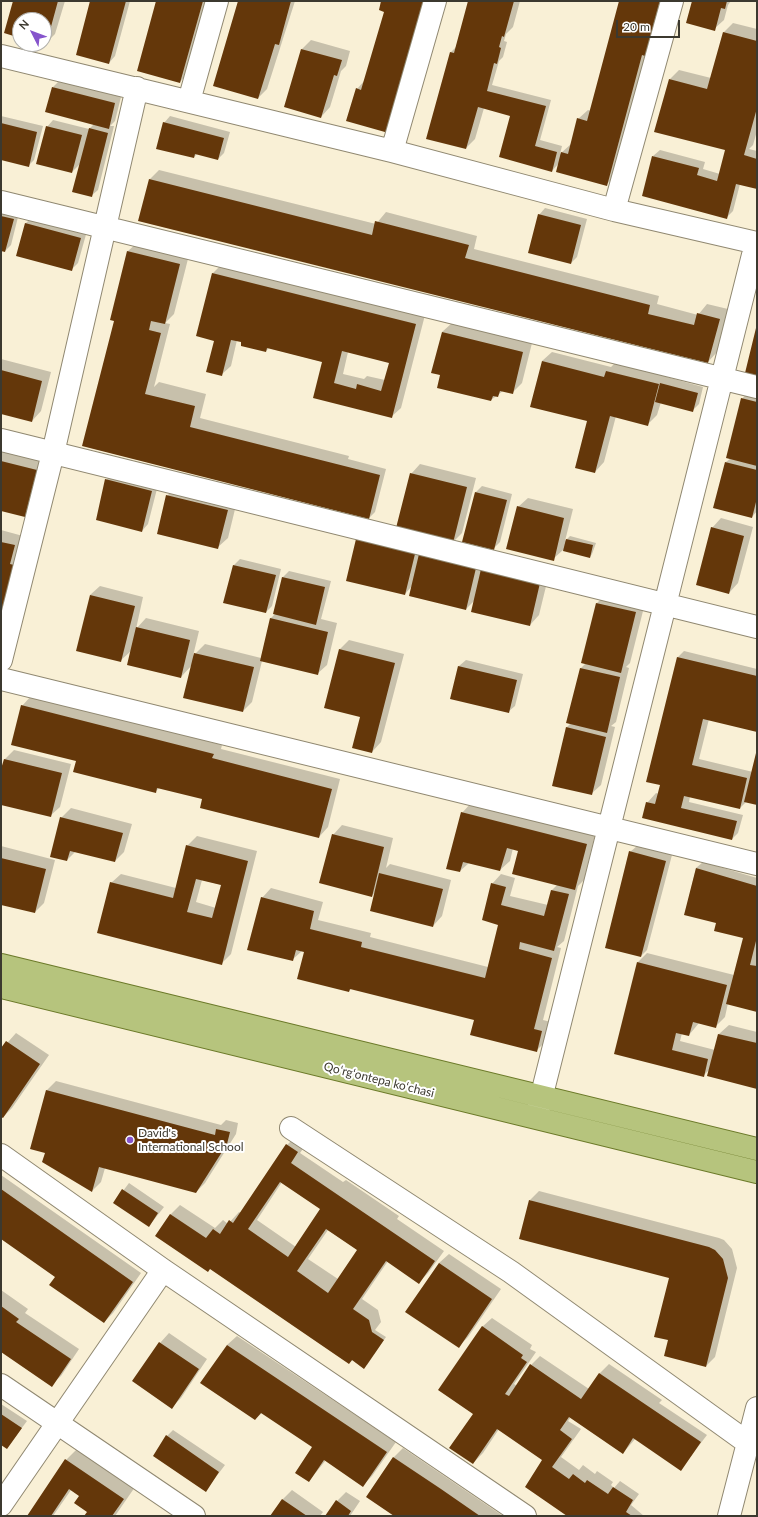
<!DOCTYPE html>
<html>
<head>
<meta charset="utf-8">
<style>
  body { margin:0 }
  #map { position:relative; width:758px; height:1517px; overflow:hidden; background:#f9f0d6; font-family:Lato,sans-serif }
  canvas { display:block }
  .frame { position:absolute; inset:0; border:2px solid #3c392f; pointer-events:none }
  .north { position:absolute; left:12px; top:12px; width:40px; height:40px; box-sizing:border-box; background:#fff; border:1px solid #b1b0ac; border-radius:50%; rotate:312deg; font-size:11px; font-weight:700; line-height:16px; text-align:center; color:#3c392f }
  .north::after { content:''; display:block; margin:auto; width:14px; height:18px; background:#8654cc; clip-path:polygon(50% 0,100% 100%,50% 72%,0 100%) }
  .scale { position:absolute; left:616px; top:20px; width:64px; height:18px; box-sizing:border-box; border:2px solid #3c392f; border-top:0; padding-left:5px; font-size:12px; line-height:14px; white-space:nowrap; color:#3c392f; -webkit-text-stroke:3px #fff; paint-order:stroke }
</style>
</head>
<body>
<div id="map">
<canvas width="758" height="1517"></canvas>
<div class="frame"></div>
<div class="north">N</div>
<div class="scale">20 m</div>
</div>
<script>
const ctx = document.querySelector('canvas').getContext('2d');
ctx.lineJoin = 'round';
function fill(path, color) {
  ctx.fillStyle = color;
  ctx.fill(path, 'evenodd');
}
function poly(rows) {
  const path = new Path2D();
  for (const r of rows) {
    path.moveTo(r[0], r[1]);
    for (let i = 2; i < r.length; i += 2) path.lineTo(r[i], r[i + 1]);
  }
  return path;
}
function trace(path, color, width, dash) {
  ctx.strokeStyle = color;
  ctx.lineWidth = width;
  ctx.lineCap = dash ? 'butt' : 'round';
  ctx.setLineDash(dash || []);
  ctx.stroke(path);
}
function drawText(font, color, halo, rows, align = 'center') {
  ctx.font = font + ' Lato,sans-serif';
  ctx.lineWidth = 4;
  ctx.setLineDash([]);
  ctx.textBaseline = 'middle';
  ctx.strokeStyle = halo;
  ctx.fillStyle = color;
  for (const [text, x, y, turn = 0] of rows) {
    ctx.save();
    ctx.translate(x, y);
    ctx.rotate((+turn || 0) * Math.PI / 180);
    ctx.textAlign = isNaN(turn) ? turn : align;
    if (halo) ctx.strokeText(text, 0, 0);
    ctx.fillText(text, 0, 0);
    ctx.restore();
  }
}
const shadow = poly([
  [14,1,65,1,55,34,46,43,44,43,44,20,20,20,20,36],
  [92,1,130,1,115,56,109,63],
  [157,1,209,1,189,72,180,82],
  [239,1,295,1,267,89,258,98],
  [382,1,436,1,401,123,391,133,348,120,357,89,365,80,385,11,380,9],
  [469,1,520,1,513,27,506,34,504,41,507,42,503,57,499,61,492,85,551,100,540,140,562,146,560,154,571,144,578,119,588,110,591,111,620,1,664,1,616,175,606,185,559,163,552,171,512,115,484,108,475,139,466,148,428,138,451,52,456,47],
  [693,1,731,1,728,5,724,20,714,29],
  [733,23,757,29,757,131,753,145,749,149,757,151,757,149,757,188,740,184,733,211,727,217,653,156,660,150,705,162,703,169,720,174,726,151,670,79,679,70,711,78,724,32],
  [311,40,350,51,346,66,341,71,330,107,321,117,302,49],
  [59,81,121,97,115,121,110,126,114,126,98,190,91,196,80,164,72,172,47,127,53,120,89,129,94,124,53,87],
  [1,116,43,126,34,160,28,166,1,159],
  [170,116,230,132,224,153,218,159,197,154,194,157,164,123],
  [159,170,376,224,386,212,477,236,474,249,659,296,657,304,698,315,707,304,728,309,717,352,708,362,139,220,150,179],
  [1,208,19,213,11,245,5,251,1,250],
  [545,208,587,219,577,257,571,263,539,215],
  [32,217,87,231,78,263,72,269,17,255,26,223],
  [138,242,189,255,174,314,165,323,170,324,154,387,159,382,206,394,200,418,349,456,348,459,386,469,375,512,369,518,83,446,115,321,128,251],
  [219,267,238,271,241,268,425,315,401,408,391,417,314,397,323,362,269,348,266,351,237,340,231,366,221,375,216,340,197,335,213,273],
  [348,352,390,362,385,380,367,376,364,379,343,374],
  [452,323,532,343,522,383,512,393,503,391,491,400,441,375,442,332],
  [552,352,611,367,616,362,667,375,667,377,703,387,699,404,692,411,661,402,657,415,648,424,616,416,604,462,595,472,588,420,542,361],
  [1,359,51,372,41,411,32,421,1,413],
  [751,389,757,391,757,511,752,517,726,462,731,458,742,399],
  [1,449,45,460,34,506,24,516,1,510],
  [420,464,476,478,462,533,453,542,411,474],
  [113,474,158,485,148,524,142,531,106,480],
  [177,486,237,501,228,538,218,547,167,496],
  [482,486,512,494,500,542,493,549,463,541,476,492],
  [528,498,573,509,565,541,570,536,596,543,592,554,590,557,563,550,553,559,518,507],
  [721,518,753,527,738,583,729,593,712,528],
  [1,530,23,536,1,640],
  [357,540,549,574,539,615,530,625,475,600,466,609,412,586,405,594],
  [240,559,281,569,272,606,266,612,234,565],
  [289,571,331,581,321,619,337,623,327,665,317,674,262,661,252,702,243,711,192,665,181,677,131,651,120,661,90,595,100,586,143,597,136,629,146,618,199,631,193,656,205,644,261,658,271,618,275,614,283,577],
  [606,594,645,603,630,663,626,667,629,668,616,722,611,726,615,727,601,785,591,794,553,785,567,727,571,723,581,668,586,663,583,663,597,603],
  [349,640,404,654,381,742,372,752,340,649],
  [684,651,757,669,757,731,709,719,699,759,753,772,757,755,757,804,746,802,740,808,690,796,689,802,743,815,738,833,732,839,647,803,656,793,659,794,678,657],
  [466,660,523,674,515,706,508,712,452,698,459,666],
  [31,696,222,745,221,749,340,779,328,827,319,837,203,798,160,787,155,792,77,760,22,706],
  [14,750,71,764,60,807,50,816,1,804,1,773,5,759],
  [471,803,595,835,584,880,578,886,564,941,557,947,561,948,543,1020,551,1022,546,1041,536,1051,475,1019,352,988,349,991,305,952,302,951,292,960,262,898,271,888,323,902,318,920,371,933,370,937,488,967,500,924,492,884,501,874,515,878,510,896,548,905,552,890,557,885,519,850,513,848,510,861,500,870,469,863,460,871,462,813],
  [71,808,132,824,124,852,115,861,76,851,67,860,61,818],
  [342,825,393,838,386,868,390,864,451,880,442,916,433,926,376,891,372,896,333,835],
  [197,836,257,851,231,954,221,964,111,883,121,874,176,888,187,846],
  [202,880,222,885,216,908,196,902],
  [1,846,55,860,44,903,35,912,1,904],
  [637,846,672,855,647,950,641,956,630,852],
  [703,862,757,878,757,1011,728,1003,725,1017,715,1027,699,1023,689,1035,682,1033,680,1041,715,1050,719,1034,729,1025,757,1032,757,1088,710,1069,703,1076,615,1053,638,962,647,953,734,975,744,937,717,922,685,914,696,868],
  [16,1033,49,1055,12,1108,3,1117,1,1116,1,1050],
  [56,1081,221,1125,226,1120,238,1123,236,1134,205,1183,196,1192,105,1168,101,1182,92,1191,46,1152,47,1090],
  [296,1136,307,1143,300,1153,343,1182,346,1180,399,1216,397,1219,444,1251,428,1273,419,1282,388,1261,362,1299,378,1310,381,1322,375,1330,386,1337,367,1365,353,1360,349,1363,210,1268,157,1235,171,1214,180,1205,215,1228,223,1220,228,1224,239,1212,241,1213,287,1145],
  [282,1182,325,1205,296,1247,257,1220],
  [328,1230,358,1250,338,1279,308,1259],
  [1,1175,141,1273,113,1313,104,1322,56,1277,1,1237],
  [129,1183,164,1207,149,1226,114,1203],
  [539,1191,719,1238,724,1240,732,1249,737,1268,715,1357,706,1366,670,1277,530,1200],
  [449,1254,501,1289,468,1337,459,1346,407,1311,439,1263],
  [1,1290,28,1309,25,1313,79,1349,61,1376,51,1385,1,1351],
  [492,1318,532,1345,530,1349,536,1352,514,1384,517,1386,531,1365,540,1356,589,1389,600,1373,609,1364,662,1400,659,1403,707,1435,681,1469,636,1438,623,1453,571,1417,568,1421,581,1429,561,1457,579,1470,583,1465,595,1474,597,1471,613,1482,611,1485,614,1488,620,1481,639,1494,631,1505,644,1516,569,1516,544,1460,499,1429,483,1453,473,1463,474,1413,482,1327],
  [169,1333,207,1359,181,1398,172,1407,160,1343],
  [237,1336,396,1442,372,1476,363,1485,326,1460,309,1481,313,1447,262,1413,255,1419,227,1345],
  [1,1404,27,1421,7,1448,1,1443],
  [173,1430,225,1465,206,1490,167,1436],
  [78,1448,135,1487,115,1516,85,1516,88,1511,80,1496,71,1490,53,1516,28,1516,66,1460],
  [403,1448,503,1516,396,1516,367,1496,394,1457],
  [292,1490,323,1512,320,1516,271,1516,282,1500],
  [346,1492,360,1501,350,1516,327,1516,337,1501]
]);
const building = poly([
  [13,1,58,1,46,45,44,44,44,20,20,20,20,38,4,33],
  [90,1,126,1,109,64,76,55],
  [156,1,203,1,180,83,137,71],
  [238,1,291,1,279,45,275,44,258,99,213,86],
  [381,1,430,1,392,134,346,121,356,88,361,90,384,12,379,10],
  [468,1,514,1,504,37,502,36,499,47,501,48,497,64,494,63,487,91,546,106,535,146,557,152,552,172,499,157,510,116,478,107,466,149,426,139,450,52,454,53],
  [619,1,660,1,645,56,642,55,607,186,556,172,561,152,568,154,577,118,587,121],
  [692,1,727,1,725,9,721,8,715,31,686,23],
  [723,32,757,41,757,108,744,155,757,159,757,189,736,184,727,219,642,196,652,156,699,168,697,175,717,181,725,150,654,132,669,79,707,89],
  [301,49,342,60,337,76,334,75,321,118,284,107],
  [52,87,115,103,109,129,45,112],
  [163,122,224,138,218,160,195,154,194,158,156,149],
  [1,123,37,132,29,167,1,160],
  [46,126,82,135,72,173,36,164],
  [89,128,108,133,92,197,72,192],
  [149,179,372,235,375,221,469,245,465,258,650,305,648,314,694,325,697,313,720,319,708,363,138,221],
  [538,214,581,225,571,264,528,253],
  [1,216,14,219,5,252,1,251],
  [25,223,81,238,72,271,16,256],
  [127,251,180,264,165,324,151,321,149,330,161,333,145,394,195,406,190,427,380,475,369,519,82,446,114,321,110,320],
  [212,273,416,324,392,418,313,398,322,362,267,348,266,352,241,346,241,342,231,340,222,376,206,372,214,341,196,336],
  [342,351,389,363,381,391,357,384,356,389,334,383],
  [756,328,757,328,757,376,745,373],
  [442,332,523,352,513,394,500,391,498,397,493,396,491,401,437,388,440,375,431,373],
  [542,361,604,377,606,371,659,384,648,426,610,416,595,473,575,468,587,421,530,407],
  [1,370,42,381,32,422,1,414],
  [660,383,698,393,693,412,655,402],
  [741,398,757,402,757,466,726,458],
  [1,461,37,470,25,517,1,511],
  [725,462,757,470,757,498,752,518,713,508],
  [410,473,467,487,453,543,396,528],
  [105,479,152,491,142,532,96,520],
  [475,492,507,500,494,550,462,542],
  [166,495,228,510,218,549,157,534],
  [517,506,564,518,554,561,506,549],
  [711,527,744,536,729,594,696,585],
  [356,539,415,554,405,595,346,581],
  [566,539,593,545,590,558,563,551],
  [1,542,15,545,10,564,14,565,2,613],
  [419,554,476,568,466,610,409,596],
  [233,565,276,575,266,613,223,603],
  [481,569,540,583,530,626,471,612],
  [282,577,325,587,316,625,273,614],
  [90,595,135,606,121,662,76,651],
  [596,603,636,612,621,673,581,663],
  [270,618,328,632,318,675,260,661],
  [136,627,190,640,181,678,127,665],
  [339,649,395,663,372,753,352,748,360,717,324,708],
  [194,653,254,667,243,712,183,698],
  [677,657,757,676,757,732,703,719,692,765,747,778,740,809,684,796,681,808,737,821,732,840,642,818,646,802,655,804,660,785,646,782],
  [458,666,517,680,509,713,450,699],
  [580,668,620,677,607,733,566,723],
  [21,705,214,754,212,758,332,789,319,838,200,808,202,799,157,788,156,793,73,772,76,761,11,745],
  [566,727,606,737,592,795,552,786],
  [756,753,757,753,757,805,744,802],
  [4,759,62,773,51,817,1,805,1,769],
  [461,812,587,844,575,890,512,874,518,851,507,848,500,871,463,862,460,872,446,869],
  [60,817,123,833,115,862,70,851,67,861,50,857],
  [332,834,384,847,372,897,319,883],
  [186,845,248,861,222,965,97,933,110,882,173,898],
  [196,879,221,885,212,918,187,912],
  [629,851,666,861,641,957,605,948],
  [1,858,46,869,35,913,1,905],
  [696,868,757,886,757,937,750,965,757,966,757,1012,726,1004,743,938,714,931,716,923,684,915],
  [379,873,443,889,433,927,370,911],
  [491,883,506,887,501,905,544,916,551,890,569,894,554,951,520,942,519,949,552,958,534,1029,542,1031,537,1052,470,1035,474,1020,350,989,349,992,297,979,304,952,296,950,293,961,247,950,261,897,314,911,310,929,362,942,361,947,485,978,498,925,482,920],
  [637,962,727,985,716,1028,693,1022,689,1036,676,1033,672,1050,708,1059,704,1077,614,1054],
  [718,1034,757,1043,757,1089,707,1076],
  [6,1041,40,1064,3,1118,1,1117,1,1048],
  [46,1090,215,1135,216,1129,230,1132,227,1144,196,1193,99,1167,92,1192,42,1162,45,1153,30,1149],
  [286,1144,298,1152,291,1163,435,1261,419,1284,386,1261,353,1309,369,1320,372,1332,384,1340,364,1369,352,1360,349,1364,210,1269,208,1272,155,1236,170,1214,206,1238,213,1229,220,1234,229,1220,233,1223],
  [280,1182,320,1209,288,1257,248,1229],
  [326,1229,357,1250,328,1293,297,1271],
  [1,1189,133,1282,104,1323,49,1285,55,1277,1,1239],
  [122,1189,158,1213,149,1227,113,1203],
  [529,1200,709,1247,715,1250,723,1259,728,1278,706,1367,664,1356,668,1340,654,1337,669,1278,519,1239],
  [439,1263,492,1299,459,1348,405,1312],
  [1,1306,19,1319,16,1322,71,1359,52,1387,1,1352],
  [482,1326,523,1355,521,1358,527,1362,505,1394,509,1396,530,1364,581,1399,599,1373,701,1442,681,1471,633,1438,623,1454,569,1417,560,1430,572,1439,552,1467,569,1479,573,1474,585,1483,587,1480,608,1494,613,1487,633,1500,626,1512,632,1516,567,1516,525,1487,542,1460,497,1429,473,1464,449,1448,473,1414,438,1390],
  [159,1342,199,1369,172,1409,132,1381],
  [227,1345,387,1452,363,1487,324,1460,309,1482,295,1473,312,1447,261,1413,255,1420,200,1383],
  [1,1414,22,1428,7,1449,1,1445],
  [166,1435,219,1472,206,1492,153,1456],
  [393,1457,441,1489,480,1516,394,1516,366,1497],
  [65,1459,124,1499,112,1516,84,1516,87,1512,74,1503,79,1496,69,1489,51,1516,27,1516],
  [282,1499,307,1516,270,1516],
  [336,1500,351,1511,348,1516,325,1516]
]);
const minor = poly([
  [1,56,392,151,614,210,757,243],
  [189,101,217,1],
  [392,151,435,1],
  [1,202,757,387],
  [614,210,672,1],
  [1,440,757,627],
  [1,660,53,453,137,88],
  [1,679,757,864],
  [537,1114,756,243],
  [291,1128,511,1272,748,1443],
  [1,1155,163,1270,525,1516],
  [1,1385,194,1516],
  [1,1505,163,1270],
  [729,1516,757,1408]
]);
const major = poly([
  [1,965,757,1149],
  [1,987,757,1172]
]);
const markers = [
  [130,1140,4,"#8654cc"]
];
const streetNames = [
  ["Qoʻrgʻontepa koʻchasi",379,1080,14]
];
const poiNames = [
  ["David's",138,1133],
  ["International School",138,1147]
];
fill(shadow, '#0003');
fill(building, '#64370a');
trace(minor, '#908871', 24);
trace(major, '#6c7a29', 24);
trace(minor, '#fff', 22);
trace(major, '#b6c47d', 22);
for (const [x, y, r, color] of markers) {
  const dot = new Path2D();
  dot.arc(x, y, r, 0, 2 * Math.PI);
  ctx.fillStyle = color;
  ctx.fill(dot);
  trace(dot, '#fff', 1.5);
}
drawText('12px', '#3c392f', '#fff', streetNames);
drawText('12px', '#3c392f', '#fff', poiNames, 'left');
</script>
</body>
</html>
